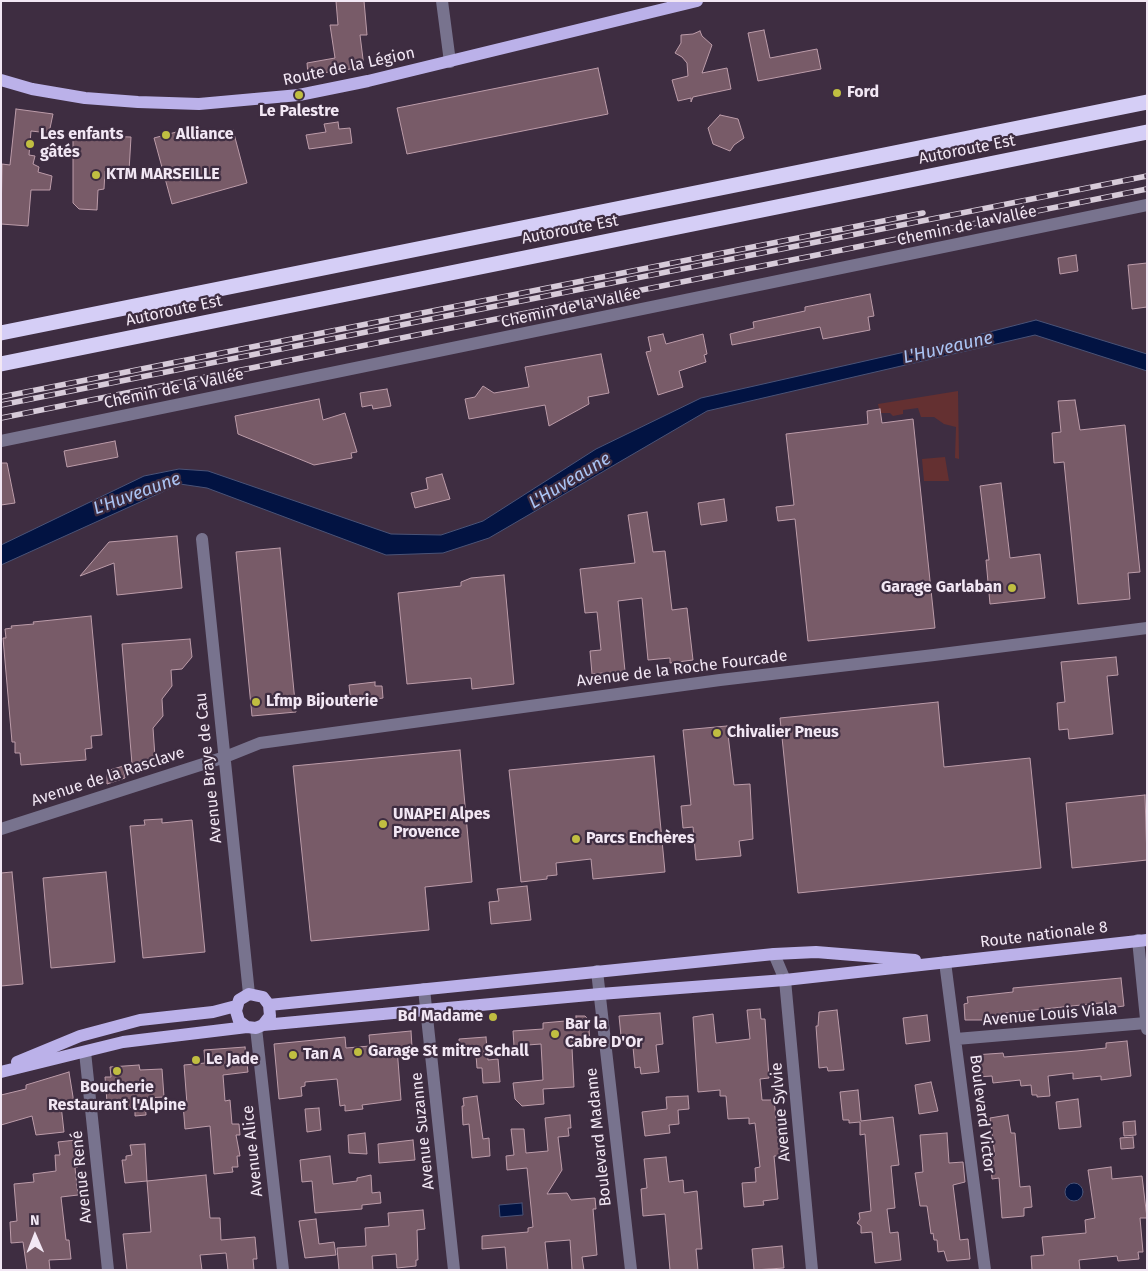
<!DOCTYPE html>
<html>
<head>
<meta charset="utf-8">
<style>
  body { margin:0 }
  #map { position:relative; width:1148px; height:1271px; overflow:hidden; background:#3e2d41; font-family:"Fira Sans",sans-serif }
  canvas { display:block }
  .frame { position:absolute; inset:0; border:2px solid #f2e7f4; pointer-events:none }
  .north { position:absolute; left:10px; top:1211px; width:50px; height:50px; -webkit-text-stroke:4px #3e2d41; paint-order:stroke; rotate:359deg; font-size:14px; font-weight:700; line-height:20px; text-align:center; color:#f2e7f4 }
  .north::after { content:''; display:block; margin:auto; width:18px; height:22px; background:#f2e7f4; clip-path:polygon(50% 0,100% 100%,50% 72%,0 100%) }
</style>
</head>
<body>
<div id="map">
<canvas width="1148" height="1271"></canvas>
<div class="frame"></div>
<div class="north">N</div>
</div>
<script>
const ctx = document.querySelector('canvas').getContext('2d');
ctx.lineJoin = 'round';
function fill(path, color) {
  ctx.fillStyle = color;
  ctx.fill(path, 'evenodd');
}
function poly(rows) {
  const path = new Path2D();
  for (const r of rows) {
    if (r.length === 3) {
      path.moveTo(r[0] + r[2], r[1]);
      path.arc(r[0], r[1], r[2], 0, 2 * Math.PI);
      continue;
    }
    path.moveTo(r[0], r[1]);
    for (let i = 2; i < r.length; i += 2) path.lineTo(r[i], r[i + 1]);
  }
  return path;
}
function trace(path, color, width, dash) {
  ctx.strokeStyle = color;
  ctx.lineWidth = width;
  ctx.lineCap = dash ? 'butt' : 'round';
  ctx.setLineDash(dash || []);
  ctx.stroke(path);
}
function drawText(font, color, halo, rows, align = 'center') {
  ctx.font = font + ' "Fira Sans",sans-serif';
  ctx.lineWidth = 4.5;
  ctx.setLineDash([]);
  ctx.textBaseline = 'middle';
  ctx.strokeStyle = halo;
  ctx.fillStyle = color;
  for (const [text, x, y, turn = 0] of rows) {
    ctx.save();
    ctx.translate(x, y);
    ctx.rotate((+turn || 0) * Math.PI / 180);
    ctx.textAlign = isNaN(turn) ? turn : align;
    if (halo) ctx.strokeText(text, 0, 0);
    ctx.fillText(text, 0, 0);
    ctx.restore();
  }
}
const green = poly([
  [958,391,959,459,955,458,956,427,944,424,934,417,921,417,918,408,903,410,903,414,893,416,890,413,880,413,878,404],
  [945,457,949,481,924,481,922,459]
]);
const water = poly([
  [1036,320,1147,354,1147,371,1035,335,707,411,489,538,443,553,386,555,207,488,180,484,1,565,1,545,144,476,179,469,208,471,391,534,441,535,483,521,596,449,701,398,958,340,1036,320],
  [1074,1192,9],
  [522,1203,523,1215,500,1217,499,1205,522,1203]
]);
const building = poly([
  [336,1,364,1,367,35,360,35,364,67,308,75,307,63,335,58,330,25,338,25,336,1],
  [764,30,770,58,817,49,821,69,758,81,748,33,764,30],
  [700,31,702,36,712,45,702,73,727,68,731,89,693,97,691,102,691,98,678,101,672,80,688,76,687,63,682,57,675,53,681,43,681,35,693,34,700,31],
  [598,68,608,114,407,154,397,108,598,68],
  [16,109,53,114,49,133,31,131,29,155,35,156,33,164,39,167,38,172,52,176,50,190,31,190,28,226,1,224,2,164,10,165,16,109],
  [720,115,738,119,744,138,734,145,730,151,713,144,708,128,720,115],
  [338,122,339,129,350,128,352,143,309,149,306,135,326,132,324,124,338,122],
  [233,130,247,183,172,204,154,138,180,131,233,130],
  [101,136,131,137,129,171,105,171,104,189,98,190,97,210,79,209,73,203,73,137,101,138,101,136],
  [1076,255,1078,271,1060,274,1058,258,1076,255],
  [1147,263,1147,307,1132,309,1128,265,1147,263],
  [870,294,874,316,868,317,870,330,823,339,820,327,732,345,730,334,754,328,753,322,805,311,805,307,870,294],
  [663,334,666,344,703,334,707,354,704,355,706,362,679,371,683,387,658,395,646,352,651,351,648,337,663,334],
  [601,354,609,393,588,397,589,404,549,426,545,405,469,419,465,399,475,397,483,386,494,393,529,387,525,367,601,354],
  [387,389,391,406,373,409,372,405,362,407,360,393,387,389],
  [319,399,323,420,345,413,357,452,351,453,352,458,314,465,238,434,235,416,319,399],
  [1075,400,1080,430,1125,425,1140,572,1128,573,1130,599,1078,604,1064,462,1054,463,1052,433,1061,432,1058,401,1075,400],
  [880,409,882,423,913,419,935,628,808,641,795,519,778,521,776,507,794,505,786,434,868,424,867,411,880,409],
  [115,441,118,457,67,467,64,451,115,441],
  [1,463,7,463,15,503,1,505,1,463],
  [442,474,450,499,415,508,411,493,428,489,426,478,442,474],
  [1001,483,1010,558,1040,554,1045,598,990,604,986,560,989,560,980,486,1001,483],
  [724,499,727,521,701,525,698,503,724,499],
  [647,512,653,552,665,551,672,610,687,608,693,660,670,663,670,658,648,660,642,598,618,601,625,671,592,674,590,651,601,650,597,612,585,613,580,569,635,563,628,515,647,512],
  [177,536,182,588,117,595,114,563,80,576,109,542,177,536],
  [280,548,296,712,252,716,236,552,280,548],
  [504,575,514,684,472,689,471,678,407,684,398,593,461,586,461,582,471,578,504,575],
  [91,616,102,735,91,736,92,748,85,749,86,760,21,765,20,753,15,753,15,742,12,742,3,638,6,638,5,629,12,628,11,626,34,624,33,622,91,616],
  [190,639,192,657,182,669,171,670,172,686,162,699,163,716,153,728,155,757,132,764,122,644,190,639],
  [1116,657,1118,675,1107,676,1113,734,1069,739,1068,729,1059,730,1057,703,1065,702,1061,662,1116,657],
  [375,682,375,686,382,686,383,698,351,703,349,685,375,682],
  [938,702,944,767,1030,758,1041,868,798,893,780,718,938,702],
  [727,726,734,785,750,784,753,839,739,841,741,856,696,860,693,827,683,828,681,806,691,805,683,730,727,726],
  [460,750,472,882,425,887,429,930,311,941,293,766,460,750],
  [654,756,665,872,593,879,591,859,556,863,557,875,547,876,547,879,521,882,509,770,654,756],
  [123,766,125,778,107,784,107,771,123,766],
  [1145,795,1147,860,1072,868,1066,803,1145,795],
  [162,819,162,823,192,820,205,952,143,958,130,826,145,825,144,820,162,819],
  [12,872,23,984,1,986,1,873,12,872],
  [106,872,115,962,51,968,43,878,106,872],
  [527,886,531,920,491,924,489,902,499,901,497,889,527,886],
  [1121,978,1124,1006,1109,1008,1109,1002,998,1014,999,1018,984,1020,965,1020,964,1004,968,1003,967,997,1013,992,1013,988,1121,978],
  [760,1009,761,1019,765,1019,769,1078,760,1079,762,1100,774,1100,779,1143,780,1156,774,1156,778,1199,763,1201,764,1205,744,1207,742,1183,756,1182,755,1168,760,1167,755,1123,749,1124,749,1118,728,1119,726,1096,720,1096,720,1090,698,1092,693,1017,713,1014,716,1043,750,1039,747,1010,760,1009],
  [837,1010,844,1070,828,1071,827,1067,819,1068,816,1026,818,1026,819,1012,837,1010],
  [660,1013,663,1044,656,1045,659,1072,641,1074,640,1067,635,1068,633,1047,627,1048,626,1035,621,1036,619,1016,660,1013],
  [927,1015,930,1041,906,1044,903,1018,927,1015],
  [576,1016,585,1016,588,1019,590,1041,590,1046,572,1048,574,1087,543,1089,544,1104,522,1106,515,1099,513,1083,543,1080,541,1044,514,1046,513,1031,543,1029,543,1023,576,1020,576,1016],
  [411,1031,412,1047,397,1048,401,1100,362,1105,363,1109,345,1111,345,1105,340,1106,337,1079,305,1082,305,1086,301,1087,302,1096,279,1099,274,1044,345,1037,346,1048,370,1046,369,1035,411,1031],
  [486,1037,488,1060,498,1059,500,1082,483,1083,482,1068,477,1068,476,1055,460,1056,459,1039,486,1037],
  [1127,1041,1131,1076,1101,1080,1101,1076,1073,1079,1073,1073,1048,1076,1050,1096,1037,1097,1037,1095,1032,1095,1031,1085,1021,1086,1020,1080,993,1083,992,1076,976,1077,974,1055,1003,1053,1004,1057,1077,1051,1106,1048,1106,1043,1127,1041],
  [245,1047,248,1072,223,1075,225,1101,230,1100,232,1124,239,1124,240,1135,236,1135,240,1156,237,1156,238,1167,232,1167,233,1172,214,1174,210,1126,185,1129,183,1104,187,1104,184,1065,205,1063,204,1050,245,1047],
  [139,1065,140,1070,162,1069,164,1097,145,1098,146,1115,135,1116,135,1107,111,1109,110,1102,107,1102,105,1077,111,1077,110,1067,139,1065],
  [69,1072,74,1103,61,1105,64,1132,36,1135,32,1116,1,1125,1,1095,26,1089,26,1085,69,1072],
  [931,1082,938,1111,919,1114,915,1085,931,1082],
  [858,1090,861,1121,893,1117,899,1165,891,1166,895,1208,887,1209,890,1233,898,1232,901,1260,875,1263,872,1232,861,1233,861,1226,857,1223,860,1219,859,1213,871,1211,865,1134,860,1135,860,1122,849,1123,849,1120,843,1120,840,1092,858,1090],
  [477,1096,483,1139,489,1138,490,1156,472,1158,469,1124,463,1125,462,1106,464,1106,463,1098,477,1096],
  [688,1096,689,1109,678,1110,679,1124,669,1125,670,1133,645,1136,642,1112,667,1109,666,1097,688,1096],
  [1078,1099,1081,1127,1059,1129,1056,1102,1078,1099],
  [319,1108,321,1130,307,1132,305,1109,319,1108],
  [570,1115,571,1128,568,1128,569,1136,558,1137,562,1170,547,1194,567,1193,571,1200,595,1198,596,1209,593,1209,597,1255,582,1257,584,1270,572,1270,570,1240,545,1242,548,1270,507,1270,505,1247,482,1249,482,1236,528,1232,528,1228,533,1227,527,1168,507,1170,506,1156,514,1155,511,1129,524,1129,526,1153,548,1151,545,1118,570,1115],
  [1008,1115,1011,1133,1015,1133,1020,1187,1030,1186,1032,1207,1024,1208,1024,1216,1002,1218,999,1178,992,1179,990,1156,995,1156,990,1118,1008,1115],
  [1135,1121,1136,1135,1124,1136,1123,1122,1135,1121],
  [365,1133,367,1154,349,1153,348,1135,365,1133],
  [947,1133,949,1163,963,1162,965,1182,953,1185,960,1240,968,1239,970,1259,947,1261,944,1251,938,1252,937,1240,934,1240,933,1233,931,1234,927,1206,920,1206,915,1173,923,1172,920,1135,947,1133],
  [1133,1137,1134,1148,1121,1149,1120,1138,1133,1137],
  [76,1140,78,1167,75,1168,78,1195,61,1197,66,1240,69,1240,71,1259,49,1260,50,1270,27,1270,23,1242,11,1243,10,1222,17,1221,14,1184,34,1182,33,1174,56,1171,55,1155,60,1155,58,1142,76,1140],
  [413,1140,415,1160,379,1163,378,1144,413,1140],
  [145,1144,147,1181,125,1183,122,1160,126,1160,126,1156,132,1155,130,1145,145,1144],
  [330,1156,333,1184,357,1181,357,1178,371,1175,372,1193,380,1192,381,1203,362,1205,362,1209,315,1213,312,1181,302,1182,300,1160,330,1156],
  [666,1157,669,1182,683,1180,684,1193,697,1191,702,1249,696,1249,698,1270,670,1270,665,1214,643,1216,641,1189,647,1188,644,1159,666,1157],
  [1111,1167,1112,1179,1142,1176,1147,1218,1140,1218,1143,1252,1138,1252,1139,1259,1118,1261,1117,1256,1079,1260,1080,1270,1032,1270,1031,1256,1044,1255,1042,1237,1086,1233,1085,1220,1095,1218,1088,1170,1111,1167],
  [206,1175,210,1218,220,1218,221,1240,255,1237,257,1259,253,1259,254,1270,228,1270,226,1253,200,1255,202,1270,127,1270,123,1234,151,1232,147,1181,206,1175],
  [423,1210,425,1229,417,1230,418,1260,416,1260,416,1266,397,1268,396,1254,372,1256,373,1270,339,1270,337,1248,366,1246,365,1228,389,1226,388,1213,423,1210],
  [316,1219,319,1244,334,1242,336,1255,305,1258,299,1221,316,1219],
  [782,1246,784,1268,754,1270,752,1249,782,1246]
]);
const minor = poly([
  [442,1,450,62],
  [1,441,1147,205],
  [202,539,249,994],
  [1,829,225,757,260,743,720,680,934,655,1147,628],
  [1138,940,1147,1029],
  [774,954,785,980,812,1270],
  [945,962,985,1270],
  [597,971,631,1270],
  [424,989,454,1270],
  [256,1028,283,1270],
  [956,1039,1146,1023],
  [85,1052,108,1270]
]);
const major = poly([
  [1,80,32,89,85,98,138,102,199,104,299,95,368,81,697,1],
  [269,1005,774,954,816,952,915,960],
  [247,1027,239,1021,236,1011,239,1000,249,994,263,997,269,1005,270,1016,263,1025],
  [17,1062,80,1036,140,1020,213,1012,236,1006],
  [1,1072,123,1042,247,1027,256,1028,263,1025,600,994,785,980,1147,940]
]);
const highway = poly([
  [1,333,1147,102],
  [1,364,1147,132]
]);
const rail = poly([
  [1,397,923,213],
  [1,405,1147,176],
  [1,418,1147,189]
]);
const markers = [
  [837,93,5,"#c0be41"],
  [299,95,5,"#c0be41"],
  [166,135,5,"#c0be41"],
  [30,144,5,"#c0be41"],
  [96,175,5,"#c0be41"],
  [1012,588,5,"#c0be41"],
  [256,702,5,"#c0be41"],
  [717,733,5,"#c0be41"],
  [383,824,5,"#c0be41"],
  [576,839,5,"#c0be41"],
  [493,1017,5,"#c0be41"],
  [555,1034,5,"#c0be41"],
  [358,1052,5,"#c0be41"],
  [293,1055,5,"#c0be41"],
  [196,1060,5,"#c0be41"],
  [117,1071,5,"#c0be41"]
];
const streetNames = [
  ["Route de la Légion",349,67,-12],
  ["Autoroute Est",967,150,-11],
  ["Chemin de la Vallée",967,226,-12],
  ["Autoroute Est",570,230,-11],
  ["Chemin de la Vallée",571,308,-12],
  ["Autoroute Est",174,311,-12],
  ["Chemin de la Vallée",174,389,-12],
  ["Avenue de la Roche Fourcade",682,669,-7],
  ["Avenue Braye de Cau",209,768,-96],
  ["Avenue de la Rasclave",108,777,-18],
  ["Route nationale 8",1044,935,-7],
  ["Avenue Louis Viala",1050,1015,-5],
  ["Avenue Sylvie",781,1112,-95],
  ["Boulevard Victor",982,1114,83],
  ["Avenue Suzanne",423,1131,-96],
  ["Boulevard Madame",599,1137,-96],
  ["Avenue Alice",253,1151,-96],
  ["Avenue René",82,1177,-96]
];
const poiNames = [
  ["Ford",847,93],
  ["Le Palestre",299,112,"center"],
  ["Les enfants",40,135],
  ["gâtés",40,153],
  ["Alliance",176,135],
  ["KTM MARSEILLE",106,175],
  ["Garage Garlaban",1002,588,"right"],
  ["Lfmp Bijouterie",266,702],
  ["Chivalier Pneus",727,733],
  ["UNAPEI Alpes",393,815],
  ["Provence",393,833],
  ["Parcs Enchères",586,839],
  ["Bd Madame",483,1017,"right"],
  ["Bar la",565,1025],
  ["Cabre D'Or",565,1043],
  ["Garage St mitre Schall",368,1052],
  ["Tan A",303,1055],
  ["Le Jade",206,1060],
  ["Boucherie",117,1088,"center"],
  ["Restaurant l'Alpine",117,1106,"center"]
];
const waterNames = [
  ["L'Huveaune",948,348,-13],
  ["L'Huveaune",570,481,-31],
  ["L'Huveaune",137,494,-20]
];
fill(green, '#643031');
fill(water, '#021342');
trace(water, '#4a5377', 1);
fill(building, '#785b68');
trace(building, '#bc9ca9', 1);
trace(minor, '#78738e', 12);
trace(major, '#bbb1e9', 12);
trace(highway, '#d5cef6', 15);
trace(rail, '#d7cbd9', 5.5);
trace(rail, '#3e2d41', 4, [11]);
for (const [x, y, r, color] of markers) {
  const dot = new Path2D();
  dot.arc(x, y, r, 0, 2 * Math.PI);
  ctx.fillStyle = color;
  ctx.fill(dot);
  trace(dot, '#3e2d41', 2);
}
drawText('16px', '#f2e7f4', '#3e2d41', streetNames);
drawText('bold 16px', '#f2e7f4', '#3e2d41', poiNames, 'left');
drawText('italic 18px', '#abc4f4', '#3e2d41', waterNames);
</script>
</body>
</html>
